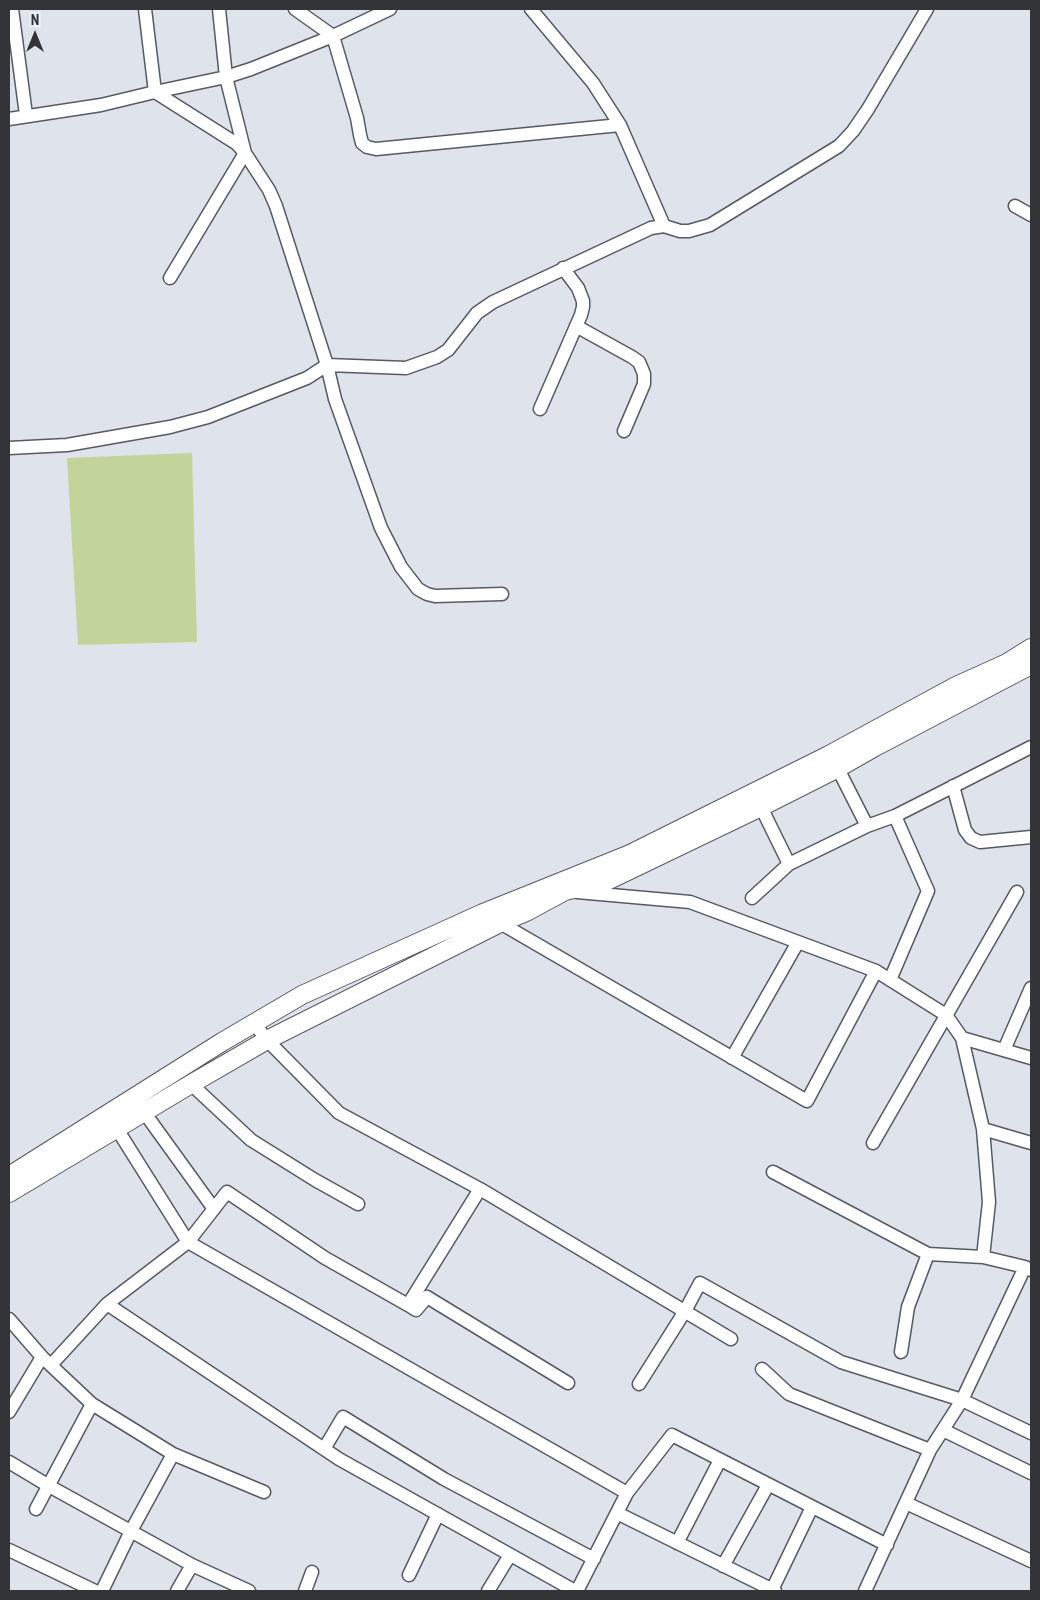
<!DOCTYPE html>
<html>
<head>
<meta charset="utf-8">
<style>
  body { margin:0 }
  #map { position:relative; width:1040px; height:1600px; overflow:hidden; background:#dfe3ec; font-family:"Roboto Condensed",sans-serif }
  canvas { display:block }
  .frame { position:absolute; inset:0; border:10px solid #323437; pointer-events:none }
  .north { position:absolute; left:10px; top:10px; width:50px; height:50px; -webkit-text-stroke:4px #ecf0f9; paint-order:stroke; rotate:0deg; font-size:14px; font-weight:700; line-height:20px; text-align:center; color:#323437 }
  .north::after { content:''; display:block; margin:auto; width:18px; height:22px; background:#323437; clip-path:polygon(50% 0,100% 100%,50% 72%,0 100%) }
</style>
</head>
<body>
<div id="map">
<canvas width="1040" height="1600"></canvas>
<div class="frame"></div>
<div class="north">N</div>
</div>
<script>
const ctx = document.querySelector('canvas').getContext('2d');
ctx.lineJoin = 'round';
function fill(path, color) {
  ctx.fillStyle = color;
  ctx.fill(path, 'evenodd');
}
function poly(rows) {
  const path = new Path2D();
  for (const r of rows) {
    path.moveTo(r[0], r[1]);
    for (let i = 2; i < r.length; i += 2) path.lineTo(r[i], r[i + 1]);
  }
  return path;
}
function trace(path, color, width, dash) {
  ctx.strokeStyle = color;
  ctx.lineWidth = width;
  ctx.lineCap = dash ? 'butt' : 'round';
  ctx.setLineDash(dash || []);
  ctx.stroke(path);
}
const green = poly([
  [192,453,197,642,78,645,67,458]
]);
const street = poly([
  [12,9,26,115],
  [145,9,155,92,237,144,245,153,269,190,276,206,327,365,335,399,381,528,401,567,418,589,427,594,435,596,502,594],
  [295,9,333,36,357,118,360,135,362,143,367,147,376,149,620,125],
  [531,9,593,83,620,125,664,226],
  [9,119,101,105,155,92,226,77,251,69,333,36,390,9],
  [1015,206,1031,215],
  [170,278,245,153,226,77,219,9],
  [576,326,632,357,639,362,642,369,644,374,644,384,624,431],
  [540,409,581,315,583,307,583,301,578,288,563,268],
  [9,448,67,445,170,427,208,417,307,378,327,365,406,368,437,357,448,350,477,313,493,302,651,228,664,226,680,231,689,231,710,225,839,146,853,131,868,109,927,9],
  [834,761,867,826],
  [953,786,965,830,971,838,980,842,1031,837],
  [761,807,789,864],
  [577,892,690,902,876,971,946,1015,962,1038,983,1129,989,1202,983,1257],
  [752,898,789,864,867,826,895,816,1031,747],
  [495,920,807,1101,876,971],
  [890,980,928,891,895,816],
  [253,1022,267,1040,339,1113,480,1189,731,1339],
  [962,1038,1031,1058],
  [1004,1050,1031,988],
  [732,1058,798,942],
  [191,1084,251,1140,315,1180,358,1204],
  [144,1112,214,1209],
  [117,1129,188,1242,627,1493,577,1591],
  [983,1129,1031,1143],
  [873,1143,1017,892],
  [773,1172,928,1254,983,1257,1025,1267],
  [408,1305,480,1189],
  [9,1319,42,1357,92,1404,173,1454,264,1492],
  [901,1352,908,1307,928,1254],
  [51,1365,107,1304],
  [762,1369,789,1394,930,1450],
  [568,1383,427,1297,416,1310,408,1305,325,1258,227,1192,188,1242,107,1304,339,1459,575,1591],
  [639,1384,685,1311,700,1283,841,1362,962,1400,1031,1433],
  [9,1412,42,1357],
  [943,1430,1031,1473],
  [324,1449,343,1417,444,1479,594,1559],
  [9,1462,49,1486,192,1565,249,1591],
  [627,1493,672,1435,887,1545],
  [906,1503,1031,1561],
  [36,1509,92,1404],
  [617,1513,775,1591],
  [677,1543,720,1460],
  [9,1550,95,1591],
  [723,1566,768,1485],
  [409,1575,438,1514],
  [772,1590,812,1507],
  [102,1591,131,1531,173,1454],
  [177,1591,192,1565],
  [305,1591,312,1572],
  [488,1591,510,1555],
  [865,1591,930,1450,962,1400,1025,1267,1031,1270]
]);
const secondary = poly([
  [9,1176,222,1042,302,995,483,913,630,854,829,755,956,686,1007,663,1031,648],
  [9,1193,191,1084,267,1040,500,923,526,912,565,891,607,881,761,807,838,768,875,747,1031,665]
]);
fill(green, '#c3d49a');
trace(street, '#565a61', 15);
trace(secondary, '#565a61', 20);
trace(street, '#fff', 12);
trace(secondary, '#fff', 18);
</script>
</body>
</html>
